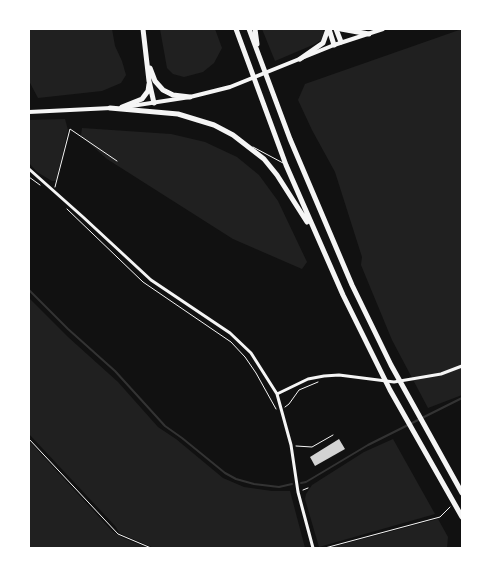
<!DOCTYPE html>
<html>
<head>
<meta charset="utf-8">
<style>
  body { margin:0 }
  #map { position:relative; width:491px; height:577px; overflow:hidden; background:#111; font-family:"Open Sans",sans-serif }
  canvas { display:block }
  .frame { position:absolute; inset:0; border:30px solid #fff; pointer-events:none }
</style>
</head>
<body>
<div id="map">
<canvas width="491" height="577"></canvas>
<div class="frame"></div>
</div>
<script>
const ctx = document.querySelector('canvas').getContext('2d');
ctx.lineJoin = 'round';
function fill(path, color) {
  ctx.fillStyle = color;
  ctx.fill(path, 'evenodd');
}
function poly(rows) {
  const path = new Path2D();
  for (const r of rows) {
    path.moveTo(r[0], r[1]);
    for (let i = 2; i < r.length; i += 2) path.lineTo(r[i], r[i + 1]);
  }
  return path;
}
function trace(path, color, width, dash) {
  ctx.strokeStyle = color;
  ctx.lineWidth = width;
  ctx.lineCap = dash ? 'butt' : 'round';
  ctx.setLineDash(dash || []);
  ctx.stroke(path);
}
const green = poly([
  [29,29,112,29,115,46,122,61,126,75,121,83,102,91,38,98,29,81],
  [160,29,215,29,222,48,214,63,203,72,184,77,173,74,167,68],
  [262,29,323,29,324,32,321,40,315,44,275,61],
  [462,29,462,395,428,408,392,340,361,265,362,257,335,172,312,130,298,100,305,84],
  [65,119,68,130,56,181,52,181,37,172,29,163,29,120],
  [82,128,171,134,205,142,237,157,259,175,278,201,307,262,302,269,233,239,107,159,81,136],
  [29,298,68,337,118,382,158,427,176,439,223,478,244,487,272,491,290,491,305,548,154,548,119,533,116,527,29,434],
  [393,439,435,514,319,547,305,499,306,494,312,485,364,452],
  [29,441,112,531,123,538,148,548,29,548],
  [438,519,448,537,447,548,329,548]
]);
const stream = poly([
  [29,290,68,329,115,371,165,426,182,438,225,473,236,479,254,484,279,487,292,484],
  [301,483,306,482,368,445,462,398]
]);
const building = poly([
  [339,439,345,449,315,466,310,457]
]);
const path = poly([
  [29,177,40,185],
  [55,187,70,129,117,161],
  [67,209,143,282,231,342,245,357,256,373,276,409],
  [285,407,289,404,299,390,318,382],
  [29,439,118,534,151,548],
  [296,446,312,447,333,435],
  [303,490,308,488],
  [325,548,440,517,450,507]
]);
const service = poly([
  [253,147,283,163]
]);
const tertiary = poly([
  [29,169,83,217,151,280,230,333,251,353,277,394,291,445,298,492,313,548],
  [277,394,308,379,324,376,339,375,394,382,441,374,462,366]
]);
const secondary = poly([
  [125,107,190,97,230,87,334,45,383,29],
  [29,112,111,108]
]);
const motorway = poly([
  [143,29,149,81,154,103],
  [236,29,286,165,343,295,390,390,462,517],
  [249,29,290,139,352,285,391,365,462,493],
  [255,29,257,44],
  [329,29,334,45],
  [336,29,341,42],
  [341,29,369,34],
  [300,59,323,43,328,29],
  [150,68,155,81,163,90,173,95,190,97],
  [122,107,142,99,148,91,149,84],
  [110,108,178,114,214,125,233,135,264,159,277,175,307,222]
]);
fill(green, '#202020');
trace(stream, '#333', 2);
fill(building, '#d3d3d3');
trace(path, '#f5f5f5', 1);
trace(service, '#f5f5f5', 1);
trace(tertiary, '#f5f5f5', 3);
trace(secondary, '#f5f5f5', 4);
trace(motorway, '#f5f5f5', 5);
</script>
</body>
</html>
